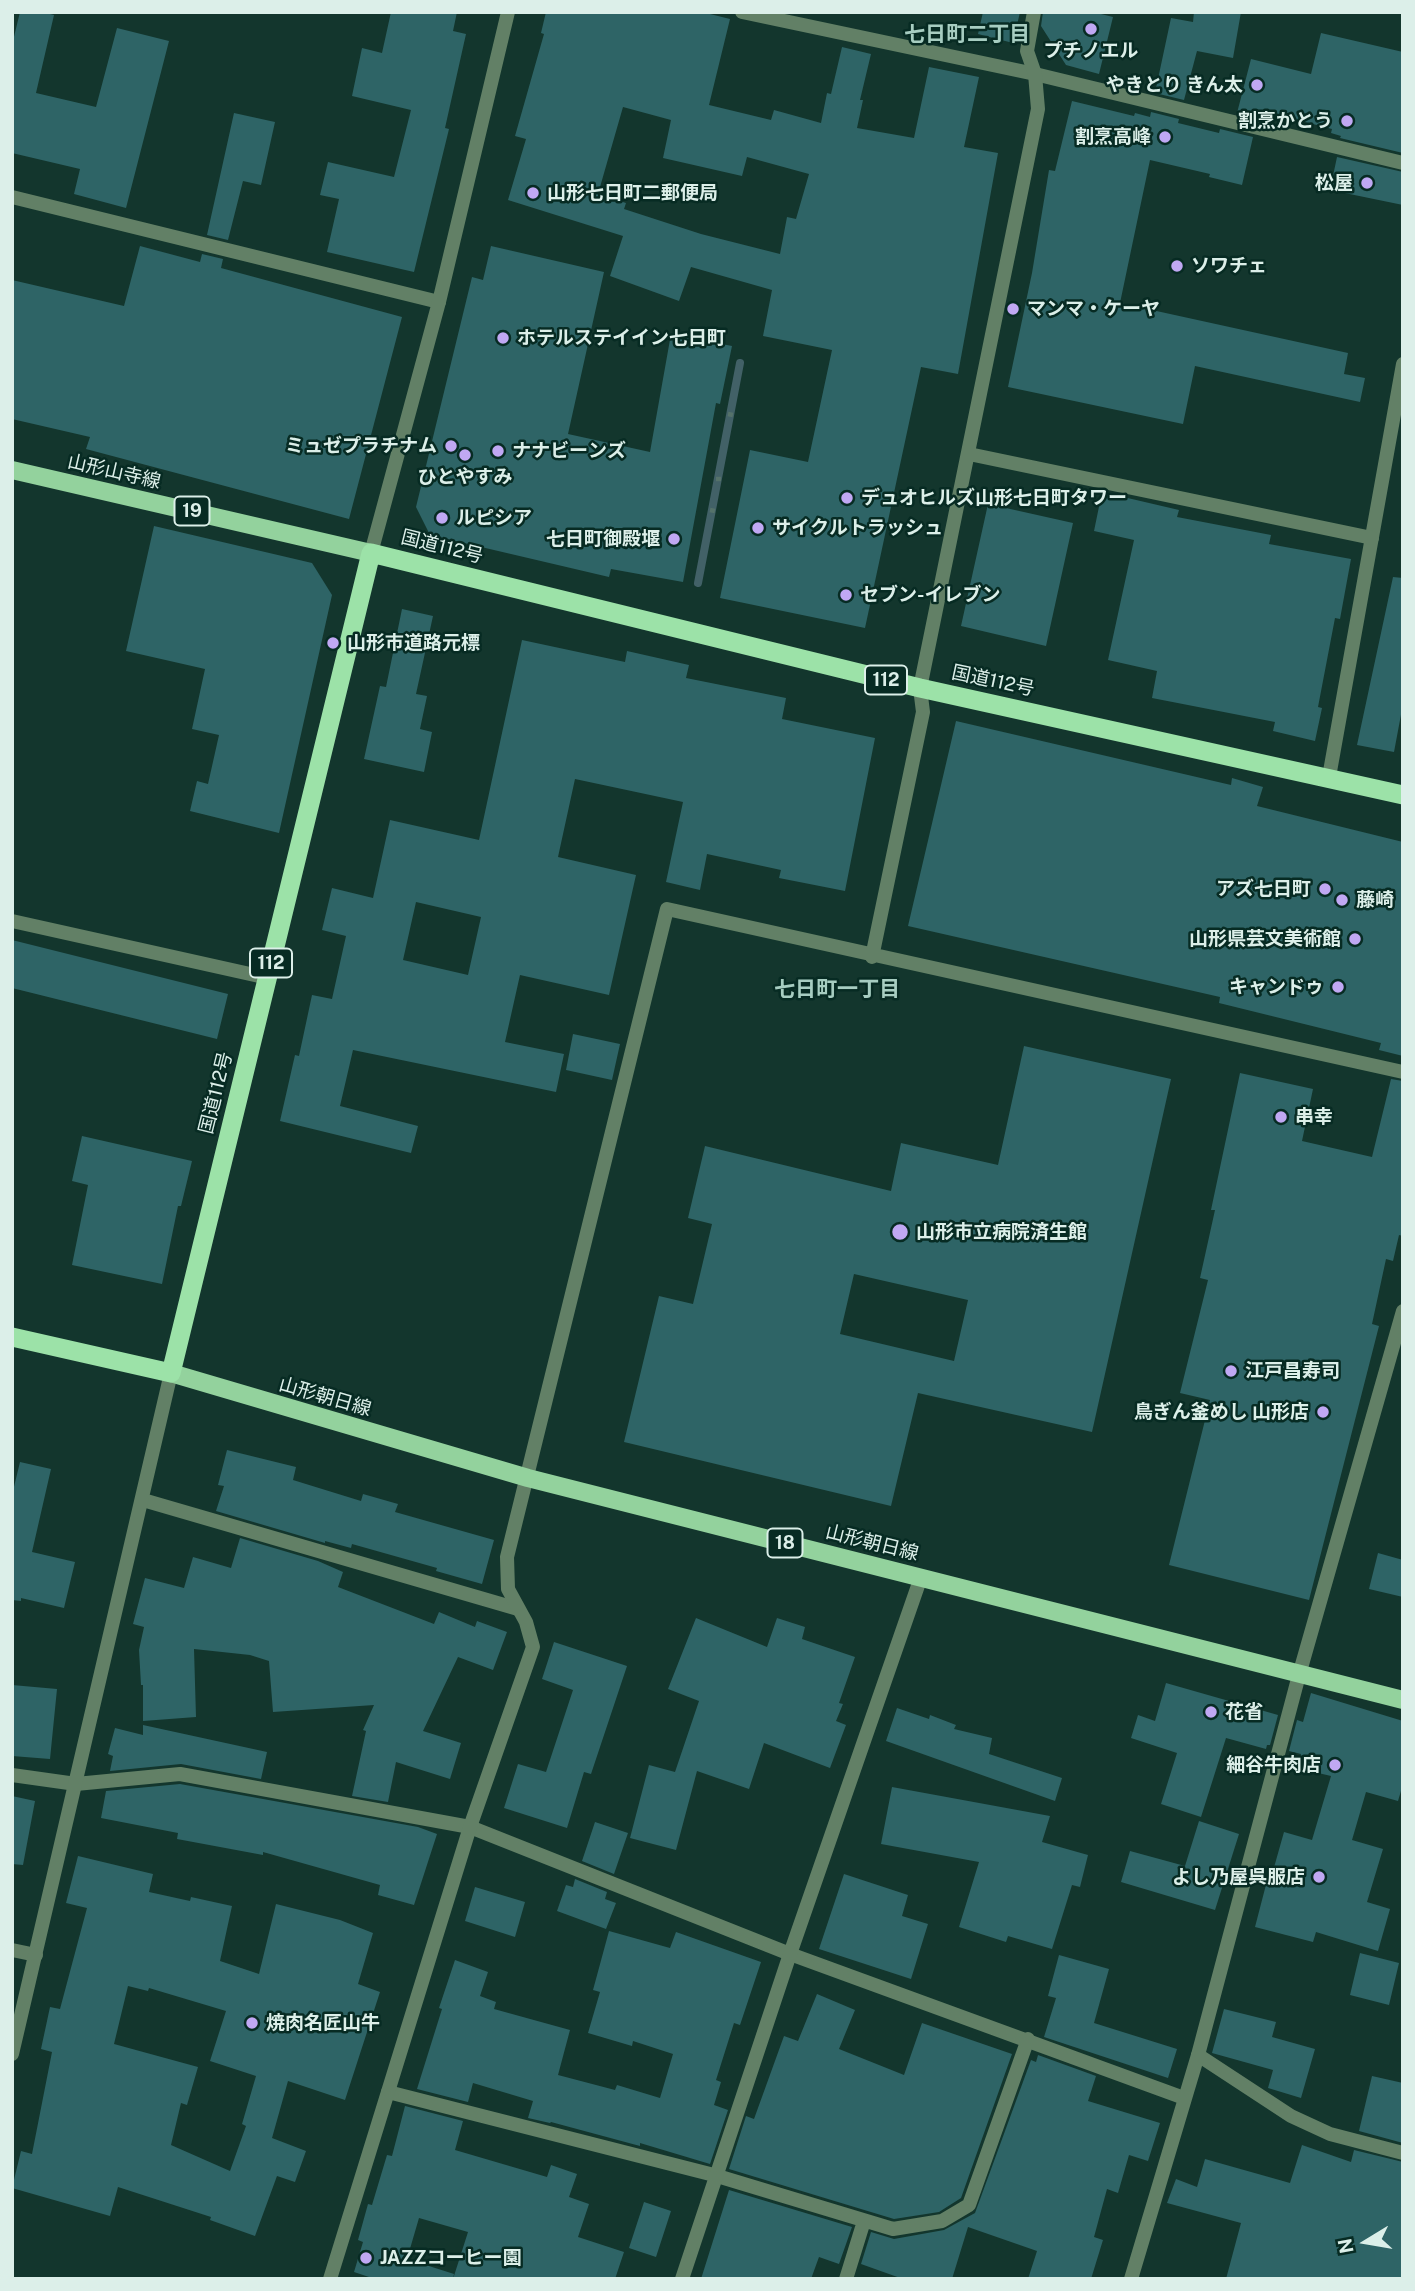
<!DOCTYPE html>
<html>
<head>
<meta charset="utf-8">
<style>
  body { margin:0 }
  #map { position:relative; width:1415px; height:2291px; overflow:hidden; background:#13362d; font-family:"Public Sans",sans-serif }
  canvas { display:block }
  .frame { position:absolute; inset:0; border:14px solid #dcefe9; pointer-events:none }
  .north { position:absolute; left:1331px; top:2207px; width:70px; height:70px; -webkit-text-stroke:5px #072b23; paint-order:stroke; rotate:259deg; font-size:19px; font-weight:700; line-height:28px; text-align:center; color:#dcefe9 }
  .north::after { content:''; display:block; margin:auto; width:24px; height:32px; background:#dcefe9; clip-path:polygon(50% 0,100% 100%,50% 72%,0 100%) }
</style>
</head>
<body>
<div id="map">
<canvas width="1415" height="2291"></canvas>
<div class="frame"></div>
<div class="north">N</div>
</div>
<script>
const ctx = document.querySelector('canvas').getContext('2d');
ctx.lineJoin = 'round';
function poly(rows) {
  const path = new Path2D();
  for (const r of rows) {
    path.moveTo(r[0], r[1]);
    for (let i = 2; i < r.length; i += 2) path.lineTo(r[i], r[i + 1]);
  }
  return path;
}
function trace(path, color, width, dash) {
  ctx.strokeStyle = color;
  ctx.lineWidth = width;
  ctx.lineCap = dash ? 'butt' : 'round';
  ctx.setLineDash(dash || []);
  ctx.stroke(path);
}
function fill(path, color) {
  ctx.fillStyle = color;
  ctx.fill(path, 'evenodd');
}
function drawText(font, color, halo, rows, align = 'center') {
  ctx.font = font + ' "Public Sans","Noto Sans JP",sans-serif';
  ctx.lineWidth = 5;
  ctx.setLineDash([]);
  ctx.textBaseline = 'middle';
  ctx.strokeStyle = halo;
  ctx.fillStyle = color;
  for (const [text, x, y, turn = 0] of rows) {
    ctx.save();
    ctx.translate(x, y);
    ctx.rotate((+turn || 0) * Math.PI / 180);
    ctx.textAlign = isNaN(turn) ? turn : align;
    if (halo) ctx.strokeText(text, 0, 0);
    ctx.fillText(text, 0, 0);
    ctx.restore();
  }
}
const stream = poly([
  [698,583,740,363]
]);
const building = poly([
  [20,12,42,12,54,15,36,93,96,107,117,28,169,41,126,208,74,194,80,169,12,153,12,45],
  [391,12,457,12,453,31,466,34,445,128,449,129,414,272,327,252,339,199,320,195,328,162,394,177,411,110,352,96,362,48,382,53],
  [546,12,702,12,730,19,709,105,771,120,774,110,821,123,827,93,831,94,842,47,871,54,860,100,863,100,857,128,914,138,929,67,979,77,964,147,998,153,958,374,921,367,865,628,720,598,750,450,808,462,832,350,763,336,772,290,691,267,679,301,610,276,623,236,508,200,526,139,515,136,544,34,541,33],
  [623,107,671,120,663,158,742,176,747,157,809,174,796,219,787,217,780,254,701,234,624,209,626,203,598,194],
  [983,12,1020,12,1013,43,978,34],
  [1043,12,1093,12,1113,17,1099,74,1066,65,1041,26],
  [1194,12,1241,12,1233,58,1197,51,1184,100,1155,93,1171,18,1193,22],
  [1321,33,1403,52,1403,153,1340,138,1341,136,1331,133,1332,129,1267,112,1266,114,1259,112,1258,118,1237,113,1251,59,1311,74],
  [1072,101,1134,116,1135,113,1150,117,1151,112,1179,119,1178,123,1219,133,1220,129,1253,137,1242,185,1209,177,1210,174,1150,160,1120,303,1348,353,1344,374,1365,378,1360,402,1195,366,1183,424,1008,387,1032,273,1049,170,1055,171],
  [234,113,275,122,261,185,243,181,228,240,207,235],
  [1337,157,1403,172,1403,205,1330,190],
  [140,246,200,262,202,254,223,259,221,268,402,317,349,519,86,449,90,437,12,419,12,280,124,306],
  [491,246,604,272,568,434,650,452,671,334,732,346,720,404,716,403,683,582,611,569,609,577,430,535,416,507,472,277,483,280],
  [1102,492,1179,510,1177,517,1271,535,1269,544,1351,559,1340,619,1335,618,1318,707,1322,708,1315,741,1273,731,1275,722,1152,698,1157,671,1108,660,1134,540,1094,531],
  [988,504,1073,523,1046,646,961,626],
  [154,526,312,563,332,595,279,833,190,811,197,781,208,784,219,735,192,729,205,669,126,651],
  [1393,577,1403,578,1403,704,1394,752,1357,745],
  [402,609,433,616,416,694,427,696,420,729,432,732,424,772,364,759,380,686,386,687],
  [522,640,625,662,627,651,689,665,686,678,786,698,782,719,875,738,845,891,779,878,781,870,707,854,700,890,666,882,683,802,575,779,558,857,636,875,609,995,520,975,505,1042,564,1054,556,1092,353,1050,340,1106,418,1126,411,1153,280,1121,295,1055,299,1056,312,995,332,999,346,936,322,930,332,888,373,898,390,820,479,840],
  [416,902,481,917,468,975,403,960],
  [956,721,1231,785,1232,778,1263,787,1257,806,1403,842,1403,1056,1379,1050,1381,1043,1219,1003,1220,997,908,926],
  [12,940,228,994,217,1039,12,988],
  [573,1034,620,1044,612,1080,566,1070],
  [1024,1046,1171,1079,1092,1432,918,1393,891,1506,624,1442,659,1296,693,1304,712,1224,688,1218,705,1146,891,1191,901,1143,998,1165],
  [854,1274,968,1300,954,1361,840,1334],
  [1240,1073,1313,1089,1302,1141,1372,1157,1391,1079,1403,1081,1403,1236,1399,1235,1393,1261,1386,1259,1372,1324,1379,1326,1309,1600,1169,1565,1210,1400,1180,1393,1208,1280,1200,1278,1215,1210,1211,1210],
  [82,1136,192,1161,181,1206,178,1206,162,1284,72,1265,88,1185,72,1181],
  [227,1450,296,1467,293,1480,361,1501,363,1494,398,1504,395,1512,494,1540,482,1584,436,1571,437,1568,352,1544,351,1548,325,1541,325,1543,216,1511,224,1486,218,1485],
  [20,1462,51,1469,32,1552,75,1562,64,1608,21,1598,21,1601,12,1600,12,1495],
  [240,1538,318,1561,343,1572,338,1587,434,1624,439,1612,475,1627,477,1621,507,1632,493,1670,458,1657,423,1731,461,1743,450,1779,396,1762,388,1802,352,1796,366,1731,363,1730,374,1705,273,1712,269,1661,250,1655,194,1649,196,1717,143,1721,143,1685,141,1685,139,1650,144,1627,133,1624,145,1578,184,1588,193,1557,231,1568],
  [1378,1553,1403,1560,1403,1597,1369,1589],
  [696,1618,767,1647,777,1618,805,1627,802,1639,855,1657,839,1703,843,1704,836,1721,846,1725,830,1768,764,1743,749,1789,697,1771,676,1850,630,1838,649,1765,675,1772,699,1701,668,1689],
  [554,1642,627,1666,591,1774,584,1772,567,1828,504,1808,518,1764,546,1772,573,1690,542,1679],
  [1166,1683,1278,1715,1270,1745,1267,1745,1266,1749,1226,1738,1201,1817,1161,1804,1177,1753,1131,1738,1138,1715,1155,1721],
  [12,1685,57,1689,50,1759,12,1756],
  [1311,1693,1403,1721,1403,1784,1398,1801,1366,1792,1352,1840,1383,1849,1367,1902,1390,1909,1378,1951,1316,1932,1313,1942,1255,1927,1268,1877,1271,1878,1284,1832,1312,1840,1331,1776,1297,1768,1301,1754,1289,1751,1297,1720,1303,1722],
  [897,1708,929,1719,930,1715,956,1725,954,1729,992,1738,989,1754,1062,1778,1055,1801,886,1741],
  [143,1725,267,1752,261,1779,181,1764,110,1771,113,1756,108,1754,115,1728,143,1735],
  [180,1784,418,1827,437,1834,414,1905,378,1895,380,1885,263,1852,263,1855,177,1839,178,1833,101,1818,106,1791],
  [892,1787,1050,1816,1042,1842,1088,1855,1080,1887,1072,1885,1052,1949,1008,1936,1006,1942,959,1927,979,1862,881,1844],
  [12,1796,35,1801,23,1865,12,1864],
  [1199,1821,1239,1834,1215,1910,1121,1882,1130,1851,1185,1866],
  [595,1822,628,1833,614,1874,582,1861],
  [78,1856,153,1874,149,1892,190,1901,191,1897,232,1906,220,1961,259,1974,276,1904,340,1920,373,1933,358,1984,380,1992,345,2100,288,2081,272,2138,306,2151,295,2182,277,2176,255,2236,210,2220,211,2217,118,2187,110,2216,12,2188,21,2151,32,2154,52,2052,41,2049,50,2007,60,2009,87,1908,66,1903],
  [128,1986,148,1991,149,1988,226,2011,210,2061,256,2076,242,2124,246,2126,230,2171,171,2145,181,2103,187,2105,198,2067,114,2044],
  [844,1874,908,1895,902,1916,928,1924,911,1979,819,1949],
  [575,1879,607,1892,605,1899,616,1903,606,1929,557,1911,566,1885,573,1887],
  [475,1887,525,1902,515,1937,465,1921],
  [609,1931,670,1948,676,1932,761,1962,740,2025,734,2023,716,2080,721,2082,714,2105,728,2110,710,2164,640,2143,640,2146,551,2122,550,2123,528,2118,533,2101,473,2083,468,2102,417,2089,442,2009,439,2008,455,1960,488,1972,480,1996,496,2002,494,2009,570,2030,558,2075,615,2090,617,2085,660,2098,673,2054,633,2041,632,2046,588,2033,600,1992,593,1990],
  [1360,1953,1399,1963,1389,2005,1350,1995],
  [1059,1955,1109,1969,1094,2023,1177,2049,1168,2078,1044,2037,1056,1998,1048,1996],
  [817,1994,855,2010,839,2049,904,2075,922,2023,1012,2054,961,2198,939,2212,894,2219,729,2169,746,2116,754,2119,784,2036,798,2041],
  [1224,2009,1276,2022,1272,2037,1315,2049,1301,2098,1268,2088,1273,2070,1212,2053],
  [1038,2055,1096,2076,1088,2101,1160,2123,1148,2161,1129,2155,1118,2193,1107,2189,1094,2237,1103,2240,1091,2279,1028,2279,1037,2251,968,2227,952,2279,903,2279,861,2264,871,2232,894,2239,944,2230,975,2213,1031,2060,1036,2062],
  [1372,2076,1403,2083,1403,2143,1359,2131],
  [405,2106,463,2121,455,2150,547,2177,551,2165,577,2174,569,2197,589,2204,578,2237,624,2252,615,2279,375,2279,354,2272,363,2242,358,2240,368,2204,372,2205,387,2155,392,2156],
  [419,2218,468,2232,453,2279,454,2274,407,2259],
  [1302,2145,1351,2162,1354,2150,1403,2162,1403,2279,1226,2279,1241,2223,1167,2203,1176,2179,1197,2187,1205,2159,1290,2183],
  [729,2190,852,2227,839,2264,819,2257,811,2279,701,2279],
  [644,2202,671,2211,656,2257,629,2248]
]);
const path = poly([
  [728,414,733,415],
  [716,479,721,479],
  [710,510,715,511]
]);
const service = poly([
  [742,12,1035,74,1403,163],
  [12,197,439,302],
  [1329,777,1403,364],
  [12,921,268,978],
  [143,1500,518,1609],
  [12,1775,76,1784,180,1774,470,1827,790,1954,1184,2098],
  [12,1950,36,1955],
  [1198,2055,1291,2116,1330,2134,1403,2153],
  [388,2092,714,2175,893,2229,942,2221,969,2205,1028,2039],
  [846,2279,864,2221]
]);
const minor = poly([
  [969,454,1372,538],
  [371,553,439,302,508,12],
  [872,957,923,712,920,688,1038,109,1035,74,1027,51,1034,12],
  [330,2279,470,1827,533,1647,526,1622,508,1589,507,1557,667,909,1403,1072],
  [682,2279,790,1954,921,1577],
  [1131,2279,1198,2055,1299,1675,1403,1311]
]);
const tertiary = poly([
  [12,2054,171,1373]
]);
const primary = poly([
  [12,470,371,553],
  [171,1373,528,1478,1403,1700]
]);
const trunk = poly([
  [12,1337,171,1373,371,553,920,688,1403,795]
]);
const markers = [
  [1091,29,7,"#c0a8f3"],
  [1257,85,7,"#c0a8f3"],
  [1347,121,7,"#c0a8f3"],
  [1165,137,7,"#c0a8f3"],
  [1367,183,7,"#c0a8f3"],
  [533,193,7,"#c0a8f3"],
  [1177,266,7,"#c0a8f3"],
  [1013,309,7,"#c0a8f3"],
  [503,338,7,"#c0a8f3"],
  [451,446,7,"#c0a8f3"],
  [498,451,7,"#c0a8f3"],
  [465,455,7,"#c0a8f3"],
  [847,498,7,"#c0a8f3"],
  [442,518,7,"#c0a8f3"],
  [758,528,7,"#c0a8f3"],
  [674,539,7,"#c0a8f3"],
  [846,595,7,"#c0a8f3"],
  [333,643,7,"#c0a8f3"],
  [1325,889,7,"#c0a8f3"],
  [1342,900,7,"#c0a8f3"],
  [1355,939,7,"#c0a8f3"],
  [1338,987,7,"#c0a8f3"],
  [1281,1117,7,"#c0a8f3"],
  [900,1232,9,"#c0a8f3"],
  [1231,1371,7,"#c0a8f3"],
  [1323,1412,7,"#c0a8f3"],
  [1211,1712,7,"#c0a8f3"],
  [1335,1765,7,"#c0a8f3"],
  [1319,1877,7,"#c0a8f3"],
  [252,2023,7,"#c0a8f3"],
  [366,2258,7,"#c0a8f3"]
];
const shields = [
  [192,511,35],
  [886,680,42],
  [271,963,42],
  [785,1543,35]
];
const shieldNames = [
  ["19",192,511],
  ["112",886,680],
  ["112",271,963],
  ["18",785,1543]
];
const poiNames = [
  ["プチノエル",1091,51,"center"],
  ["やきとり きん太",1243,85,"right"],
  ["割烹かとう",1333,121,"right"],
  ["割烹高峰",1151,137,"right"],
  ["松屋",1353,183,"right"],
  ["山形七日町二郵便局",547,193],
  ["ソワチェ",1191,266],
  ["マンマ・ケーヤ",1027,309],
  ["ホテルステイイン七日町",517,338],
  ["ミュゼプラチナム",437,446,"right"],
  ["ナナビーンズ",512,451],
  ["ひとやすみ",465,477,"center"],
  ["デュオヒルズ山形七日町タワー",861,498],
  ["ルピシア",456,518],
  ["サイクルトラッシュ",772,528],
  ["七日町御殿堰",660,539,"right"],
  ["セブン-イレブン",860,595],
  ["山形市道路元標",347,643],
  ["アズ七日町",1311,889,"right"],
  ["藤崎",1356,900],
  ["山形県芸文美術館",1341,939,"right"],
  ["キャンドゥ",1324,987,"right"],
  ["串幸",1295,1117],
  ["山形市立病院済生館",916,1232],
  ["江戸昌寿司",1245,1371],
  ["鳥ぎん釜めし 山形店",1309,1412,"right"],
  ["花省",1225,1712],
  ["細谷牛肉店",1321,1765,"right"],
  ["よし乃屋呉服店",1305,1877,"right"],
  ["焼肉名匠山牛",266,2023],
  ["JAZZコーヒー園",380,2258]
];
const streetNames = [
  ["山形山寺線",114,472,13],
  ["国道112号",442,547,14],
  ["国道112号",993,681,12],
  ["国道112号",216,1093,-76],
  ["山形朝日線",325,1397,16],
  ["山形朝日線",872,1543,14]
];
const neighbourhoodNames = [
  ["七日町二丁目",967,35],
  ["七日町一丁目",837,990]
];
trace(stream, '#426167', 8);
fill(building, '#2e6466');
trace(path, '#55726a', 4.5, [5, 3.5]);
trace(service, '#628066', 14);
trace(minor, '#628066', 14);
trace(tertiary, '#628066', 14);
trace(primary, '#93d29d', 18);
trace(trunk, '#9ce2a8', 19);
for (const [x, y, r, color] of markers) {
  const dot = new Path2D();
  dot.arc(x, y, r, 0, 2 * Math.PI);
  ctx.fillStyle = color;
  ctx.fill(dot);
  trace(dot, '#072b23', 2.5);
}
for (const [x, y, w] of shields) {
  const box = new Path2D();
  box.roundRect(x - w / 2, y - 14.5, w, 29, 5);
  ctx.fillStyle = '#072b23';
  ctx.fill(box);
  trace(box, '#dcefe9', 2);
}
drawText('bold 18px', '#dcefe9', null, shieldNames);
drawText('bold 19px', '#dcefe9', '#072b23', poiNames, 'left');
drawText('19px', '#dcefe9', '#072b23', streetNames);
drawText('bold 21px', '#a7cdc1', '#072b23', neighbourhoodNames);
</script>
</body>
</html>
